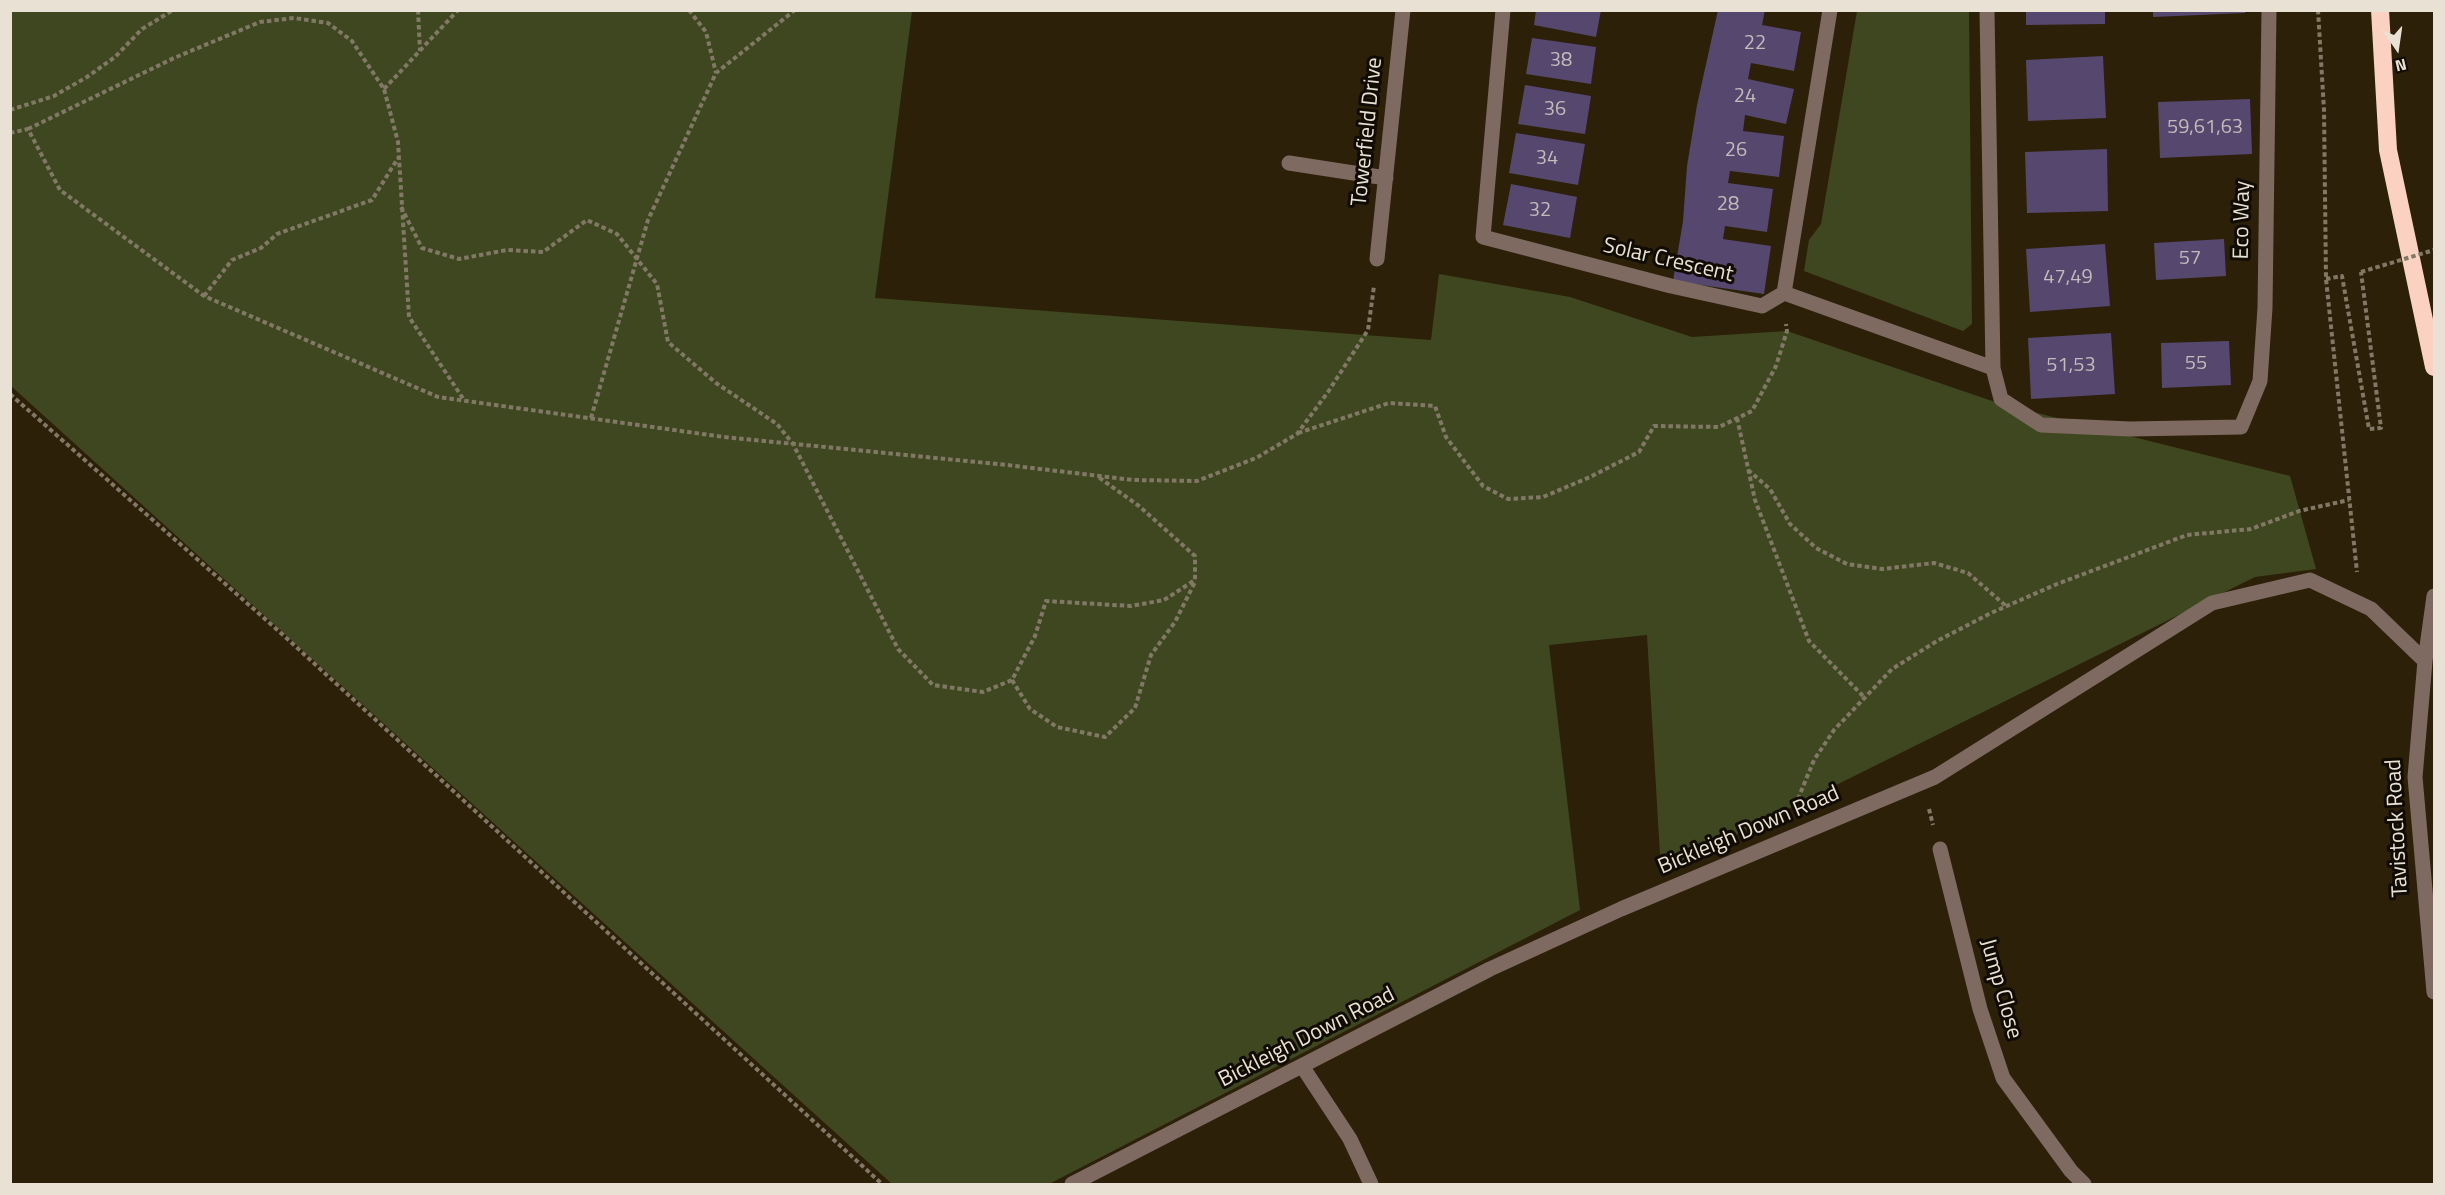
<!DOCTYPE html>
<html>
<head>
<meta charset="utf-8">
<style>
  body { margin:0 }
  #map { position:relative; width:2445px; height:1195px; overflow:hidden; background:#2c2009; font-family:"Titillium Web",sans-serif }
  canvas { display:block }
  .frame { position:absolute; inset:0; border:12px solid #e9e2d4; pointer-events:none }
  .north { position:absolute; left:2367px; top:18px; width:60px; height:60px; -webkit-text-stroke:4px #100b03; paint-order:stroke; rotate:167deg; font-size:16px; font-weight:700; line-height:24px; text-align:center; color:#e9e2d4 }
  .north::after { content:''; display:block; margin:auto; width:21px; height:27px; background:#e9e2d4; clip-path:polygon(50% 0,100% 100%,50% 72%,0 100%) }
</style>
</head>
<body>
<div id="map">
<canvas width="2445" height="1195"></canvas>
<div class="frame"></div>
<div class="north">N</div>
</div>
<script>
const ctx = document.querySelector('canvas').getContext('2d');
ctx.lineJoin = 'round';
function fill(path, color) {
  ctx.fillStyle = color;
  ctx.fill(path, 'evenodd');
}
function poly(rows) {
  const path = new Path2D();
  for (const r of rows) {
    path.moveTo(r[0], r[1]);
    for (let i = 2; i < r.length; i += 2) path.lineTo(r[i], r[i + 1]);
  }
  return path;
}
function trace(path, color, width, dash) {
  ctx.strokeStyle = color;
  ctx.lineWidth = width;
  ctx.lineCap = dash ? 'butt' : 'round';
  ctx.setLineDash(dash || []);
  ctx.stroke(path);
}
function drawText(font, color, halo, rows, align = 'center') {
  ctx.font = font + ' "Titillium Web",sans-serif';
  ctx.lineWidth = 6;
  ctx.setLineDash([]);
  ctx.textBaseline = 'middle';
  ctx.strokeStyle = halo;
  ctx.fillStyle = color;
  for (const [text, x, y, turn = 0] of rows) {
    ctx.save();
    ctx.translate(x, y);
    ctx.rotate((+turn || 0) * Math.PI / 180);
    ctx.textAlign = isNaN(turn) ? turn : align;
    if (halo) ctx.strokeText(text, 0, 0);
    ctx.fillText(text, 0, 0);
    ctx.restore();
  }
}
const green = poly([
  [11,11,912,11,875,298,1431,340,1439,274,1570,297,1692,337,1787,331,2001,404,2290,476,2316,569,2255,577,1661,872,1647,635,1549,645,1580,910,1049,1184,892,1184,11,386],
  [1857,11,1969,11,1972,324,1963,331,1804,271,1809,240,1821,224]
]);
const building = poly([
  [1536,10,1601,10,1596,37,1534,25],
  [1718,10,1765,10,1762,25,1801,32,1794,71,1751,63,1748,79,1794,89,1786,124,1745,115,1743,131,1784,136,1779,177,1730,171,1728,183,1773,189,1767,232,1725,226,1723,239,1771,246,1764,294,1673,281,1683,221,1687,166,1697,105],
  [2026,10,2105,10,2105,24,2026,25],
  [2153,10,2245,10,2245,13,2153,17],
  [1532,38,1596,47,1591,84,1526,74],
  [2103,56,2106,118,2028,121,2026,60],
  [1525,85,1591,96,1585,134,1518,124],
  [2250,99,2252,154,2160,158,2158,102],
  [1516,133,1585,144,1578,185,1509,173],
  [2107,149,2108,211,2027,213,2025,152],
  [1511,184,1577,197,1570,238,1503,225],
  [2224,239,2226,276,2156,280,2154,243],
  [2105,244,2110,306,2030,312,2026,249],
  [2111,333,2115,394,2031,399,2028,338],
  [2229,341,2231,385,2162,388,2161,343]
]);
const path = poly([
  [418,10,420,51],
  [689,10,706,32,716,73],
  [2318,10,2324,110,2326,279,2357,572],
  [384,89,458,10],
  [10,110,54,96,87,77,115,57,142,29,173,10],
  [28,129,174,58,260,22,294,18,328,23,352,41,384,89,398,142,409,317,464,400],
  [10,133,28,129,60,190,204,296,438,397,724,437,1007,465,1133,480,1197,481,1256,458,1297,434,1328,392,1368,330,1374,286],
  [401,207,422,248,459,259,507,250,543,252,587,220,617,234,657,284,668,342,716,383,777,424,793,444,898,649,933,685,983,692,1012,680,1035,636,1046,601,1131,606,1164,600,1195,580,1195,556,1139,506,1097,476],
  [2326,279,2342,276,2369,429,2381,428,2361,272],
  [204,296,232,260,261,248,277,234,372,200,398,158],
  [10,394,282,634,882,1184],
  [591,418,648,220,716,73,795,10],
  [1737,418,1755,500,1809,641,1864,697],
  [1298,433,1389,403,1435,406,1446,437,1483,486,1508,499,1543,497,1590,477,1639,452,1654,426,1719,427,1752,411,1776,366,1787,331,1786,324],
  [1748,470,1770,489,1790,524,1816,548,1847,564,1882,569,1934,563,1968,573,2006,606],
  [1012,680,1030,709,1057,727,1105,737,1135,708,1151,655,1175,622,1195,582],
  [1795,806,1814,760,1834,730,1892,669,1937,641,1991,613,2057,584,2187,535,2251,529,2299,511,2349,500],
  [1929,809,1933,825]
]);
const minor = poly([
  [1503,10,1483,237,1671,286,1762,306,1784,293,1830,10],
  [1987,10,1993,368,2001,399,2041,425,2130,429,2241,427,2260,381,2265,308,2269,10],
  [1289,163,1386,178],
  [1377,259,1403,10],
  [1784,293,1993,368],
  [2434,596,2425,661,2415,777,2434,992],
  [1940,849,1980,1009,2003,1078,2071,1171,2084,1184],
  [1302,1066,1350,1139,1371,1184],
  [1072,1184,1490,969,1621,909,1935,777,2212,603,2310,580,2371,609,2425,661]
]);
const highway = poly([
  [2380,10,2388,150,2434,367]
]);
const pathBridge = poly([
  [2361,272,2434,250]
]);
const numberNames = [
  ["22",1755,44],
  ["38",1561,61],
  ["24",1745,97],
  ["36",1555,110],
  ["59,61,63",2205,128],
  ["26",1736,151],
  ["34",1547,159],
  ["28",1728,205],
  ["32",1540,211],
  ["57",2190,259],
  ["47,49",2068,278],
  ["55",2196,364],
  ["51,53",2071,366]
];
const streetNames = [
  ["Towerfield Drive",1368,132,-84],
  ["Eco Way",2243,220,-89],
  ["Solar Crescent",1668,261,13],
  ["Tavistock Road",2398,828,-93],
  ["Bickleigh Down Road",1749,831,-23],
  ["Jump Close",2000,989,74],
  ["Bickleigh Down Road",1307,1038,-27]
];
fill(green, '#3f4720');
fill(building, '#55476d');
trace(path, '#827866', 4, [4.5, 3]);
trace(minor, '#7f6a62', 15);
trace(highway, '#fbd2c2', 18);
trace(pathBridge, '#827866', 4, [4.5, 3]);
drawText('20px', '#c4bbba', null, numberNames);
drawText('22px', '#e9e2d4', '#100b03', streetNames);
</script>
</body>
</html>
